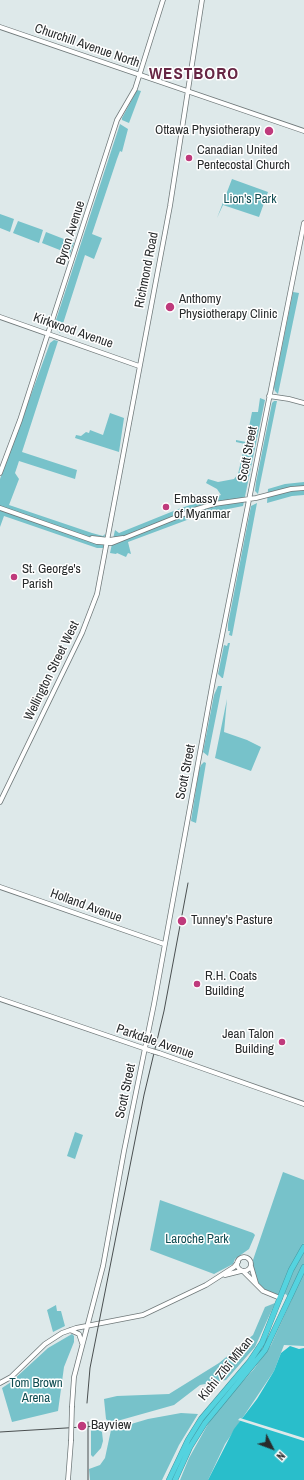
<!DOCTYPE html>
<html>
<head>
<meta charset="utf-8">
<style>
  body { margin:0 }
  #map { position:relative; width:304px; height:1480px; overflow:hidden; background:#dee9ea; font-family:"Archivo Narrow",sans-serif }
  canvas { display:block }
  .north { position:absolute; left:252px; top:1428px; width:40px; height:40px; -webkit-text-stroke:3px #fff; paint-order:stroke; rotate:132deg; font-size:11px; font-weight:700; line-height:16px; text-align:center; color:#282b2c }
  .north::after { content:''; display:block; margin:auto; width:14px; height:18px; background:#282b2c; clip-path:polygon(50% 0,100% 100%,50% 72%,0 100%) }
</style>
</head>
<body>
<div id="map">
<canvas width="304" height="1480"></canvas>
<div class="north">N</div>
</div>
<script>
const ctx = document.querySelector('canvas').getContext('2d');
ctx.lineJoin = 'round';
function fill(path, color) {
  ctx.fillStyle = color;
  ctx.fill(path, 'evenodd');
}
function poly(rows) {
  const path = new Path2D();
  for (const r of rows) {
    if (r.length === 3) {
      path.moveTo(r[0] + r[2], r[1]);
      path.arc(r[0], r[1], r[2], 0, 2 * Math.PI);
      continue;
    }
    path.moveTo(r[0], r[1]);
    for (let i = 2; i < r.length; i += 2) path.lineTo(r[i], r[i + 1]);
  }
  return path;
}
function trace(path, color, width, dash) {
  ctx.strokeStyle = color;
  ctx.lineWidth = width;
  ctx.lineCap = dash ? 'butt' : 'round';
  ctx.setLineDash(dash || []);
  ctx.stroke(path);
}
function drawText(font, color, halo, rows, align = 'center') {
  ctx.font = font + ' "Archivo Narrow",sans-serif';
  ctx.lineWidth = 3;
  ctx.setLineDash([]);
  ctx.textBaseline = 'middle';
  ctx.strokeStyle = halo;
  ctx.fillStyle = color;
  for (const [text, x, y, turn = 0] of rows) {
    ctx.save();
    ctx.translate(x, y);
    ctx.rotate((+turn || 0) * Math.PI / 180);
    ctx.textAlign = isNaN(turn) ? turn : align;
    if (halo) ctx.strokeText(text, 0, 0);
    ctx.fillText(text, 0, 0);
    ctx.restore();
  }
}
const green = poly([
  [137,90,141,91,129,123,122,120,122,118],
  [120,124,128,129,122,152,120,151,117,159,92,234,102,238,94,259,85,255,60,333,54,326],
  [232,179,268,192,259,217,223,205,217,218],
  [0,214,14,219,10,232,0,228],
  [18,221,43,230,39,243,13,233],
  [46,232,74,243,70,254,42,243],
  [293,292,299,293,278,394,275,391,274,387],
  [54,340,58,341,22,452,77,470,75,479,19,461,15,473,19,479,9,505,92,533,103,536,105,534,103,548,97,548,4,516,0,527,0,479,50,343],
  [260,398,265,400,243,506,203,514,128,542,131,554,128,553,126,557,117,553,116,554,110,553,115,530,119,533,181,508,221,495,217,489,206,483,208,479,218,482,234,479,238,474,245,444,236,442,236,440,246,442,252,412,258,412],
  [274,401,277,401,258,494,255,491,256,482,272,403],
  [110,413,124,418,119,452,75,438,76,435,81,436,86,432,89,433,90,430,103,435],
  [304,482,304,495,292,496,267,503,268,489,285,484],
  [257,503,232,636,229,635,230,631,228,631,228,624,251,506],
  [228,643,230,643,223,678,222,678,218,674,224,645,227,646],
  [218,686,222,686,208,756,203,752,214,695],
  [227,699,224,732,247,740,261,747,251,771,215,758],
  [204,762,206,763,196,823,191,821,199,770,201,765],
  [75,1132,83,1135,75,1159,67,1156],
  [283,1172,304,1180,304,1243,291,1265,279,1295,267,1291,260,1286,253,1273,253,1260],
  [160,1200,253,1233,255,1235,249,1249,235,1259,233,1264,214,1274,150,1250],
  [304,1252,304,1346,284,1345,274,1371,225,1444,208,1480,180,1480,189,1458,208,1424,219,1408,254,1369,271,1345,292,1299,284,1293,298,1260],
  [275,1303,255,1347,226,1380,200,1385,174,1405,110,1423,106,1419,104,1399,117,1396,169,1394,219,1363,253,1335,265,1307],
  [56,1305,57,1311,61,1311,65,1326,53,1332,47,1310],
  [72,1334,74,1336,74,1342,64,1367,58,1411,12,1422,2,1388,11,1382,48,1348],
  [181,1413,198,1414,179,1445,162,1480,90,1480,89,1469,100,1465,105,1458,111,1430,148,1419],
  [91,1430,99,1430,102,1432,103,1441,101,1448,93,1457,91,1455]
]);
const water = poly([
  [290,1346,299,1349,304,1348,304,1480,208,1480,234,1429,257,1399,274,1371,281,1353]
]);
const pier = poly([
  [240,1418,304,1438,304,1441,238,1420]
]);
const secondary = poly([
  [0,27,304,131],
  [0,317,139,366],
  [269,396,289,399,304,403],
  [0,473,20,420,117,120,135,89,163,0],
  [0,508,97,542,112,543,194,510,214,504,256,498,291,489,304,488],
  [92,538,109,540,123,538],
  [0,802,82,633,97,594,170,206,202,0],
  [0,887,164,944],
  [0,999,152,1051],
  [159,1053,304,1104],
  [244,1264,7],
  [251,1266,256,1283],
  [243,1271,263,1291,280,1298],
  [225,1275,241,1271],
  [70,1330,79,1334,82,1343],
  [0,1383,11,1377,45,1344,62,1333,76,1328,143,1315,206,1285,234,1267,238,1262],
  [72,1406,74,1377,103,1266,124,1151,154,1004,213,681,304,223],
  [68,1480,71,1441]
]);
const highway = poly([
  [169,1480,188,1440,201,1419,250,1361,262,1343,291,1270,304,1247],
  [175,1480,190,1447,205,1423,265,1350,304,1267]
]);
const tram = poly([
  [87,1403,90,1368,144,1095,164,1011,188,883],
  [0,1432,99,1426],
  [88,1480,88,1422]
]);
const secondaryBridge = poly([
  [152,1051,159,1053],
  [71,1441,72,1406]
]);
const markers = [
  [269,131,5,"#bf3a7c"],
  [189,158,4,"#bf3a7c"],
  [170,307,5,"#bf3a7c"],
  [166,507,4,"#bf3a7c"],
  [14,577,4,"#bf3a7c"],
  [182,921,5,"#bf3a7c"],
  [197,984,4,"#bf3a7c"],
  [282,1042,4,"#bf3a7c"],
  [82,1426,5,"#bf3a7c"]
];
const streetNames = [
  ["Churchill Avenue North",87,46,19],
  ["Byron Avenue",71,233,-72],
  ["Richmond Road",147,270,-79],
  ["Kirkwood Avenue",73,331,19],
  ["Scott Street",248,454,-79],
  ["Wellington Street West",52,671,-64],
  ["Scott Street",186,772,-79],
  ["Holland Avenue",86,906,20],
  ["Parkdale Avenue",155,1042,19],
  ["Scott Street",126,1091,-78],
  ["Kichi Zībī Mīkan",226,1369,-51]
];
const poiNames = [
  ["Ottawa Physiotherapy",260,131,"right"],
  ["Canadian United",197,151],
  ["Pentecostal Church",197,166],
  ["Anthomy",179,300],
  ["Physiotherapy Clinic",179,315],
  ["Embassy",174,500],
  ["of Myanmar",174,515],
  ["St. George's",22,570],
  ["Parish",22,585],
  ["Tunney's Pasture",191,921],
  ["R.H. Coats",205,977],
  ["Building",205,992],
  ["Jean Talon",274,1035,"right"],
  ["Building",274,1050,"right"],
  ["Bayview",91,1426]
];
const parkNames = [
  ["Lion's Park",250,200],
  ["Laroche Park",197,1240],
  ["Tom Brown",36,1384],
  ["Arena",36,1399]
];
const districtNames = [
  ["WESTBORO",194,74]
];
fill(green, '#77c2ca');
fill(water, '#29becb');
fill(pier, '#dee9ea');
trace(secondary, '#70797a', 5.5);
trace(highway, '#4598a0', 6);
trace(secondary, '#fff', 4);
trace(highway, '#54d3df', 5);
trace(tram, '#4a4f50', 1);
trace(secondaryBridge, '#70797a', 5.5, []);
trace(secondaryBridge, '#fff', 4);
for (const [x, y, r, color] of markers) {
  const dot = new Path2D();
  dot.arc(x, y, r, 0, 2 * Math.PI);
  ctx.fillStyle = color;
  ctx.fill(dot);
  trace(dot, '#fff', 1.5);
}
drawText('13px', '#282b2c', '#fff', streetNames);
drawText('13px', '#282b2c', '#fff', poiNames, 'left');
drawText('13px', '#104d52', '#fff', parkNames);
ctx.letterSpacing = '1px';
drawText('bold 17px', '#672644', '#fff', districtNames);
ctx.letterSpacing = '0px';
</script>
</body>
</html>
